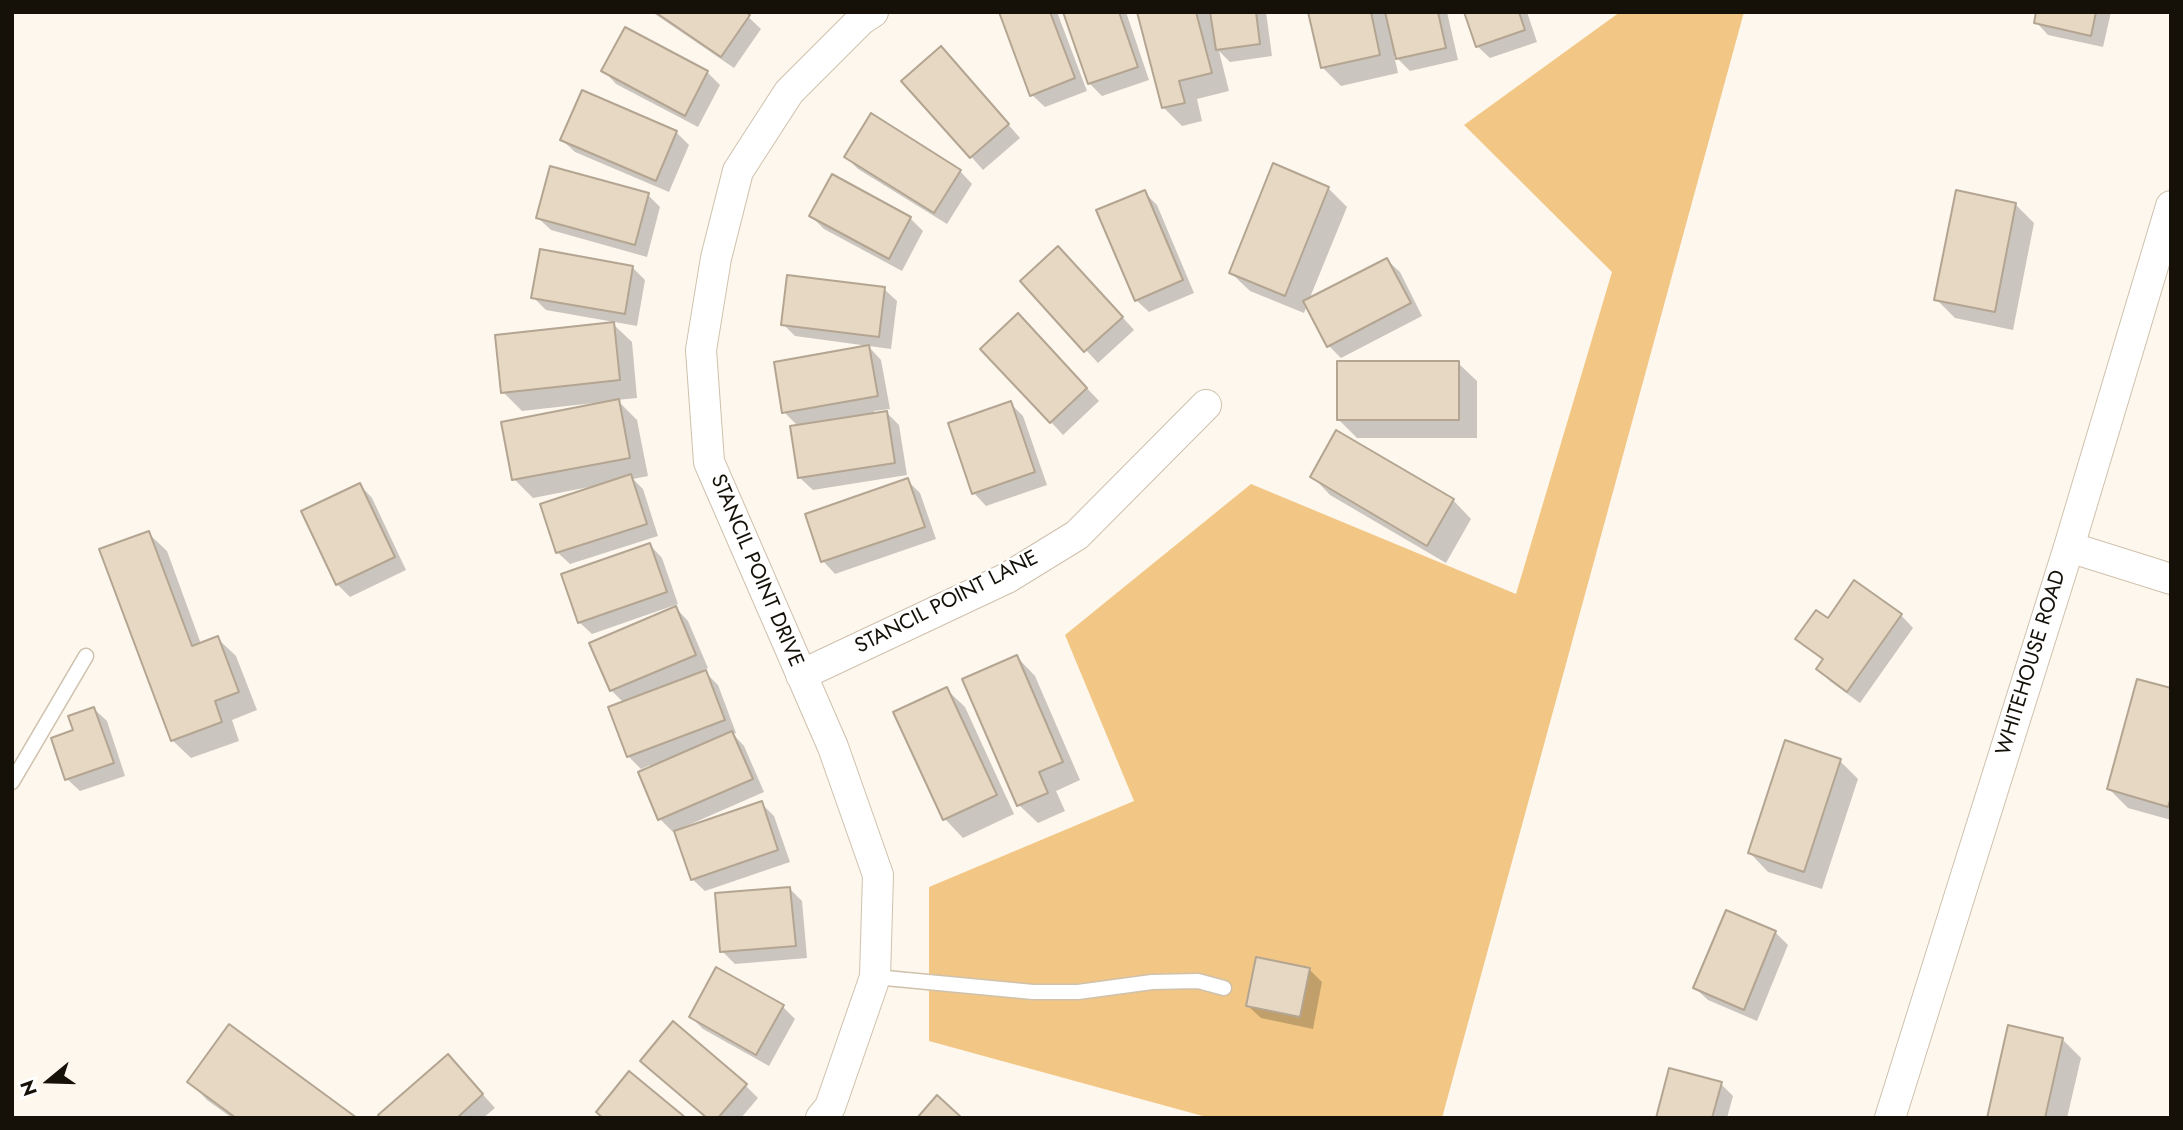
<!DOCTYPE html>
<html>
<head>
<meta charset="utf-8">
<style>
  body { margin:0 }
  #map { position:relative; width:2183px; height:1130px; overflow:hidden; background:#fdf7ee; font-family:Jost,sans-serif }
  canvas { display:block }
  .frame { position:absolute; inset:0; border:14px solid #151109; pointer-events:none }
  .north { position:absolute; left:14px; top:1046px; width:70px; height:70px; -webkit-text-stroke:5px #fff; paint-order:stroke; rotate:251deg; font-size:19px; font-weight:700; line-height:28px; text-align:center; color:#151109 }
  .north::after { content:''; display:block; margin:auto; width:24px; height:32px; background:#151109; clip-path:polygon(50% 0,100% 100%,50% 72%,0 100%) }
</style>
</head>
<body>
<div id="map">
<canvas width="2183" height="1130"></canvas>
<div class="frame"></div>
<div class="north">N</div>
</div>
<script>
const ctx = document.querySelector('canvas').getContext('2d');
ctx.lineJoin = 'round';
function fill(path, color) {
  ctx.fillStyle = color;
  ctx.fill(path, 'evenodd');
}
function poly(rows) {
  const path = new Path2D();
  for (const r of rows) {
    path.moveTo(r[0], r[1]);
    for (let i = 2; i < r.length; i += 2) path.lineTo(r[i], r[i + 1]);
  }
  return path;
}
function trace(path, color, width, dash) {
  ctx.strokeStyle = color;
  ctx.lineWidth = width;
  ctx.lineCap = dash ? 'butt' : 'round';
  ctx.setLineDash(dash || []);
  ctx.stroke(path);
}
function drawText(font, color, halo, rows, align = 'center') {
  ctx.font = font + ' Jost,sans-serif';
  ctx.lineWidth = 5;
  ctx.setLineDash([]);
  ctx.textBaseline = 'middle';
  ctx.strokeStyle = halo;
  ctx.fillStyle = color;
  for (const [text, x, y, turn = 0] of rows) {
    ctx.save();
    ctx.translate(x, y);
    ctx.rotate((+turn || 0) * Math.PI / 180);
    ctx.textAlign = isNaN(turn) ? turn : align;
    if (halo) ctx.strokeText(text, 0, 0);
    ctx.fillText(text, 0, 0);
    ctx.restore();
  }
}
const green = poly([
  [1620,12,1744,12,1442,1118,1210,1118,929,1041,929,887,1134,801,1065,635,1251,484,1516,594,1612,272,1464,125]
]);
const shadow = poly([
  [652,12,743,12,761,29,734,68],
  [1000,12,1057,12,1087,91,1045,107,1032,95],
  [1065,12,1126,12,1149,80,1102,96,1089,83],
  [1139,12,1209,12,1210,18,1213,17,1212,12,1266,12,1272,56,1230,62,1219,51,1229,91,1197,99,1202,121,1182,126,1163,107],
  [1310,12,1447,12,1458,60,1410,71,1394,55,1398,73,1341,86,1322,67],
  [1466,12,1527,12,1537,42,1490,58,1477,46],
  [2038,12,2111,12,2103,47,2048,35,2036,22],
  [953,61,1020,138,983,170,904,81],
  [604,71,707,72,720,85,698,127,616,84],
  [583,92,676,132,689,145,669,192,575,152,562,140],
  [846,157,960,171,972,184,947,224,858,169],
  [1328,188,1347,207,1309,300,1387,260,1400,272,1422,316,1341,358,1328,345,1307,305,1304,313,1250,291,1231,273],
  [1144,192,1157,205,1194,293,1149,312,1136,300],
  [648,195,660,207,647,257,551,230,538,218],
  [2015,204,2034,223,2013,330,1955,318,1936,299],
  [811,216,910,218,923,231,902,271,824,229],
  [1071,260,1134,330,1098,363,1022,281],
  [633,268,645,280,637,326,546,310,533,297],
  [884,289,897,301,891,349,795,336,783,324],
  [613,324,632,342,637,398,617,400,637,420,648,476,633,479,643,489,658,536,570,564,557,552,589,487,533,498,514,479,603,404,603,402,522,411,503,392],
  [1031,328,1099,401,1063,435,1051,422],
  [869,347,881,360,890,409,874,411,874,415,887,413,899,425,907,475,813,490,800,478,799,427,784,412],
  [1458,363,1477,381,1477,438,1357,438,1339,420],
  [1010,403,1023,416,1047,485,986,506,974,493],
  [1312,476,1453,500,1471,519,1446,563,1330,495],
  [907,480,920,493,936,539,835,574,823,561,807,515],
  [360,485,372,498,406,570,350,597,337,584],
  [148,533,167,551,201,644,217,638,236,656,257,710,232,720,239,741,191,758,172,740],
  [650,545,662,558,678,604,592,634,579,622],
  [675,607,688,621,708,668,703,670,718,685,736,733,733,734,744,746,764,792,684,827,686,829,761,803,774,816,790,862,705,891,692,879,675,831,673,832,660,819,650,765,641,769,628,756,624,703,611,690],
  [1901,615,1913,628,1860,703,1831,682,1818,669,1824,661,1797,639,1828,621],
  [1017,657,1035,676,1080,780,1056,791,1065,811,1038,823,1019,805],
  [946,689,965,707,1014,814,963,838,945,819],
  [2171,690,2171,820,2128,808,2109,789],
  [94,709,107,721,125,776,80,791,67,779],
  [1840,761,1858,779,1822,889,1768,872,1750,853],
  [790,889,802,901,807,958,735,964,722,951],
  [1775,932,1788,945,1757,1021,1708,1000,1695,988],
  [1309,969,1322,982,1313,1029,1261,1018,1248,1006],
  [783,1007,795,1019,769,1066,703,1029,691,1017],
  [2062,1039,2081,1058,2067,1118,1989,1118],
  [460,1069,495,1108,483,1118,383,1118],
  [189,1081,354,1118,232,1118,207,1100],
  [1721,1084,1733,1096,1727,1118,1657,1118],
  [745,1085,758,1098,741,1118,707,1118]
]);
const building = poly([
  [655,12,746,12,750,15,721,57,655,12],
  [999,12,1050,12,1075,78,1030,96,999,12],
  [1063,12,1119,12,1138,67,1088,84,1063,12],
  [1137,12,1196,12,1212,73,1179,81,1185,103,1162,108,1137,12],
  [1210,12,1256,12,1260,44,1216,50,1210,12],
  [1308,12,1371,12,1380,55,1321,68,1308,12],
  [1385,12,1438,12,1446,48,1396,59,1385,12],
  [1464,12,1519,12,1525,30,1476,47,1464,12],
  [2036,12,2096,12,2091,36,2034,23,2036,12],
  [625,27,708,71,685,116,601,71,625,27],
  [941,46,1009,124,970,158,901,81,941,46],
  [582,90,677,131,656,181,560,140,582,90],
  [871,113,961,170,934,213,844,157,871,113],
  [1273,163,1329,187,1285,296,1229,273,1273,163],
  [550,166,649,193,635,245,536,218,550,166],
  [832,174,911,217,889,259,809,216,832,174],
  [1145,190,1183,280,1135,301,1096,210,1145,190],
  [1956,190,2016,203,1995,312,1934,300,1956,190],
  [1058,246,1123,317,1084,352,1020,281,1058,246],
  [540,249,633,266,625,314,531,298,540,249],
  [1387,258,1411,303,1327,347,1303,301,1387,258],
  [787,275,885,287,879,337,781,325,787,275],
  [1018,313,1087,388,1050,423,980,349,1018,313],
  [614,322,620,380,501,393,495,335,614,322],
  [869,345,878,396,782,413,774,362,869,345],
  [1337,361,1459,361,1459,420,1337,420,1337,361],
  [619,399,630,458,512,480,501,422,619,399],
  [1011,401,1035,472,972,494,948,423,1011,401],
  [887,411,895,463,798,478,790,426,887,411],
  [1336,430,1454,499,1427,546,1310,477,1336,430],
  [631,474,647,524,556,553,540,504,631,474],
  [908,478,925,527,821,562,805,514,908,478],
  [360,483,395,557,336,585,301,511,360,483],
  [149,531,192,646,218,636,239,692,215,701,222,722,171,741,99,549,149,531],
  [650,543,667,592,578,623,561,574,650,543],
  [1854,580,1902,614,1847,692,1816,669,1823,659,1795,639,1816,610,1828,618,1854,580],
  [676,606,696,655,610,691,589,643,676,606],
  [1017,655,1063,762,1039,772,1048,793,1017,806,962,679,1017,655],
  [706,670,725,720,627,757,608,707,706,670],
  [2137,679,2171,688,2171,797,2168,807,2107,789,2137,679],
  [947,687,997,795,943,820,893,712,947,687],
  [94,707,114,763,65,780,51,738,73,730,68,716,94,707],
  [732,731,753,779,658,820,638,772,732,731],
  [1785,740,1841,759,1804,872,1748,853,1785,740],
  [762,801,778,850,691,880,674,831,762,801],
  [790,887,796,946,720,952,715,893,790,887],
  [1726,910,1776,931,1744,1010,1693,988,1726,910],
  [1256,957,1310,968,1300,1017,1246,1006,1256,957],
  [716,967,784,1005,756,1055,689,1017,716,967],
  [673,1021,747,1084,718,1118,707,1118,640,1061,673,1021],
  [229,1024,357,1118,236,1118,187,1082,229,1024],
  [2008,1025,2063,1038,2045,1118,1987,1118,2008,1025],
  [448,1054,483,1094,457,1118,381,1118,378,1115,448,1054],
  [1669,1068,1722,1082,1712,1118,1656,1118,1669,1068],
  [629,1071,686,1118,603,1118,596,1112,629,1071],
  [937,1095,962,1118,917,1118,937,1095]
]);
const service = poly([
  [12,782,86,656],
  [875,977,1033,992,1078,992,1152,982,1198,981,1224,988]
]);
const minor = poly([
  [2069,547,2171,579],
  [801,675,1007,578,1077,535,1206,405],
  [821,1118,830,1107,875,977,878,875,833,747,709,462,701,350,716,258,738,171,789,92,861,20,873,12],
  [1890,1118,2069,547,2171,206]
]);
const streetNames = [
  ["STANCIL POINT DRIVE",756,571,67],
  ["STANCIL POINT LANE",947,603,-27],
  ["WHITEHOUSE ROAD",2032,663,-73]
];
fill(green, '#f2c785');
fill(shadow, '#0003');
fill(building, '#e7d8c3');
trace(building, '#b3a591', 2);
trace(service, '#cfc1ac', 17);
trace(minor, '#cfc1ac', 32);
trace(service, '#fff', 14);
trace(minor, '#fff', 30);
drawText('21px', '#151109', '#fff', streetNames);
</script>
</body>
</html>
